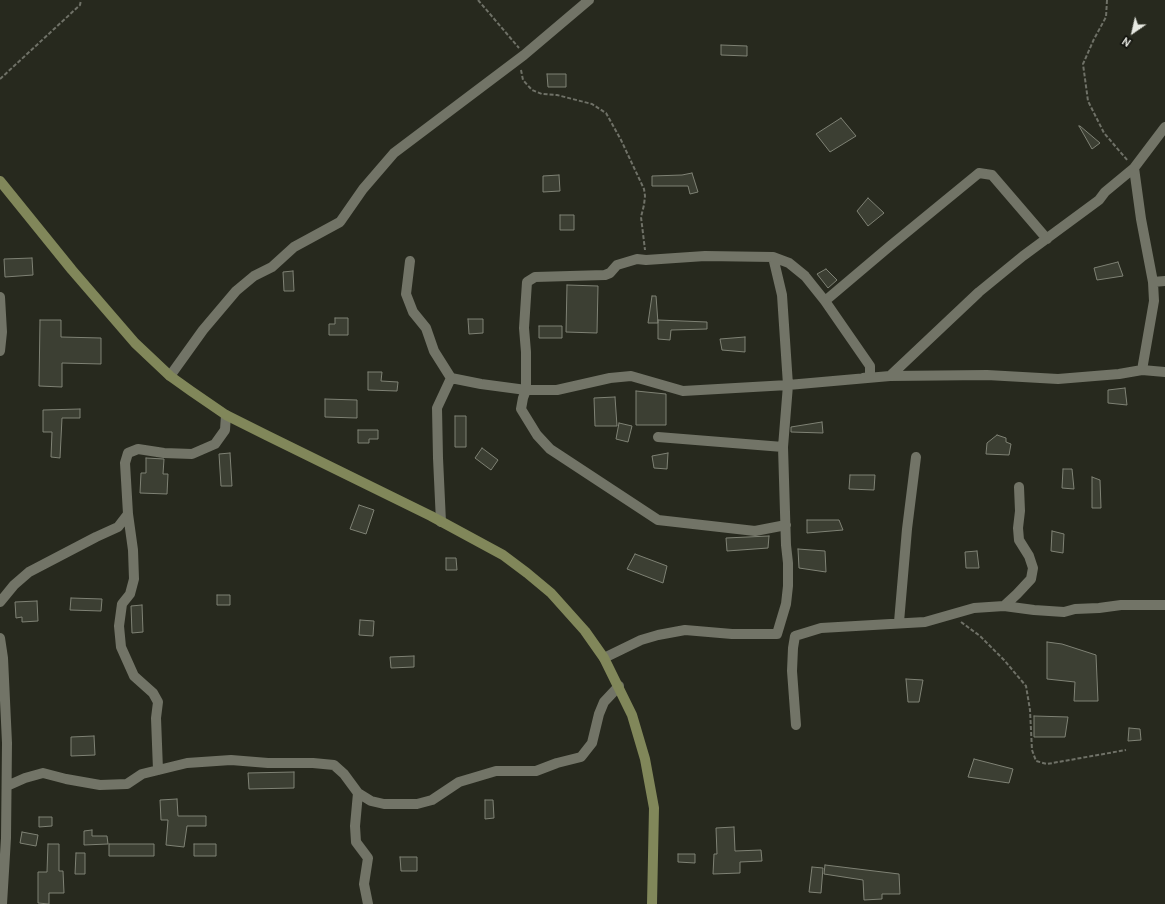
<!DOCTYPE html>
<html>
<head>
<meta charset="utf-8">
<style>
  body { margin:0 }
  #map { position:relative; width:1165px; height:904px; overflow:hidden; background:#27291e; font-family:Cabin,sans-serif }
  canvas { display:block }
  .north { position:absolute; left:1113px; top:12px; width:40px; height:40px; -webkit-text-stroke:3px #10110c; paint-order:stroke; rotate:214deg; font-size:11px; font-weight:700; line-height:16px; text-align:center; color:#e7e9e2 }
  .north::after { content:''; display:block; margin:auto; width:14px; height:18px; background:#e7e9e2; clip-path:polygon(50% 0,100% 100%,50% 72%,0 100%) }
</style>
</head>
<body>
<div id="map">
<canvas width="1165" height="904"></canvas>
<div class="north">N</div>
</div>
<script>
const ctx = document.querySelector('canvas').getContext('2d');
ctx.lineJoin = 'round';
function fill(path, color) {
  ctx.fillStyle = color;
  ctx.fill(path, 'evenodd');
}
function poly(rows) {
  const path = new Path2D();
  for (const r of rows) {
    path.moveTo(r[0], r[1]);
    for (let i = 2; i < r.length; i += 2) path.lineTo(r[i], r[i + 1]);
  }
  return path;
}
function trace(path, color, width, dash) {
  ctx.strokeStyle = color;
  ctx.lineWidth = width;
  ctx.lineCap = dash ? 'butt' : 'round';
  ctx.setLineDash(dash || []);
  ctx.stroke(path);
}
const building = poly([
  [721,45,747,46,747,56,721,55,721,45],
  [547,74,566,74,566,87,548,87,547,74],
  [841,118,856,136,830,152,816,134,841,118],
  [1079,126,1080,126,1100,143,1092,149,1079,126],
  [692,173,698,192,690,194,688,186,652,186,652,176,682,175,692,173],
  [559,175,560,191,543,192,543,176,559,175],
  [868,198,884,213,868,226,857,211,868,198],
  [560,215,574,215,574,230,560,230,560,215],
  [32,258,33,275,5,277,4,259,32,258],
  [1118,262,1123,276,1097,280,1094,268,1118,262],
  [826,269,837,280,828,288,817,274,826,269],
  [293,271,294,291,284,291,283,272,293,271],
  [567,285,598,286,597,333,566,332,567,285],
  [652,296,656,296,658,323,648,323,652,296],
  [335,318,348,318,348,335,329,335,329,324,335,324,335,318],
  [468,319,483,319,483,333,469,334,468,319],
  [40,320,61,320,61,337,101,338,101,364,62,363,62,387,39,386,40,320],
  [658,320,707,322,707,329,671,330,670,340,658,339,658,320],
  [539,326,562,326,562,338,539,338,539,326],
  [745,337,745,352,722,350,720,339,745,337],
  [368,372,382,372,381,381,398,382,397,391,368,390,368,372],
  [1125,388,1127,405,1108,403,1108,390,1125,388],
  [636,391,666,394,666,425,636,425,636,391],
  [615,397,617,426,595,426,594,398,615,397],
  [325,399,357,400,357,418,325,417,325,399],
  [80,409,80,418,62,418,60,458,51,457,52,432,43,432,43,410,80,409],
  [455,416,466,416,466,447,455,447,455,416],
  [822,422,823,433,791,432,791,427,822,422],
  [619,423,632,426,628,442,616,439,619,423],
  [358,430,378,430,378,439,369,439,369,443,358,443,358,430],
  [997,435,1006,438,1006,442,1011,444,1009,455,986,454,987,443,997,435],
  [482,448,498,460,491,470,475,458,482,448],
  [230,453,232,486,221,486,219,454,230,453],
  [668,453,667,469,654,468,652,456,668,453],
  [146,458,164,459,163,474,168,474,167,494,140,493,141,473,146,473,146,458],
  [1063,469,1072,469,1074,489,1062,488,1063,469],
  [850,475,875,475,874,490,849,489,850,475],
  [1092,477,1100,480,1101,508,1092,508,1092,477],
  [359,505,374,510,366,534,350,529,359,505],
  [807,520,839,520,843,530,807,533,807,520],
  [1052,531,1064,534,1063,553,1051,551,1052,531],
  [769,536,768,548,727,551,726,538,769,536],
  [798,549,825,551,826,572,799,568,798,549],
  [977,551,979,568,966,568,965,552,977,551],
  [635,554,667,566,663,583,627,569,635,554],
  [446,558,456,558,457,570,446,570,446,558],
  [217,595,230,595,230,605,217,605,217,595],
  [71,598,102,599,101,611,70,610,71,598],
  [37,601,38,621,22,622,22,617,16,618,15,602,37,601],
  [142,605,143,632,132,633,131,606,142,605],
  [360,620,374,621,373,636,359,635,360,620],
  [1047,642,1062,644,1096,655,1098,701,1074,701,1075,682,1047,679,1047,642],
  [414,656,414,667,391,668,390,657,414,656],
  [906,679,923,680,919,702,908,702,906,679],
  [1034,716,1068,717,1065,737,1034,737,1034,716],
  [1129,728,1140,729,1141,740,1128,741,1129,728],
  [94,736,95,755,71,756,71,737,94,736],
  [974,759,1013,769,1009,783,968,777,974,759],
  [294,772,294,788,249,789,248,773,294,772],
  [177,799,178,816,206,816,206,826,187,826,184,847,166,845,168,820,161,820,160,800,177,799],
  [485,800,493,800,494,818,485,819,485,800],
  [39,817,52,817,52,826,39,827,39,817],
  [734,827,735,851,761,850,762,861,740,862,740,873,713,874,714,854,717,854,716,828,734,827],
  [92,830,92,836,107,836,108,844,84,845,84,831,92,830],
  [22,832,38,835,36,846,20,843,22,832],
  [48,844,59,844,59,871,63,871,64,893,49,893,49,904,38,903,38,872,47,872,48,844],
  [109,844,154,844,154,856,109,856,109,844],
  [194,844,216,844,216,856,194,856,194,844],
  [76,853,85,853,85,874,75,874,76,853],
  [678,854,695,854,695,863,678,862,678,854],
  [400,857,417,857,417,871,401,871,400,857],
  [825,865,899,874,900,894,882,894,882,899,864,900,863,880,824,874,825,865],
  [812,867,823,868,821,893,809,892,812,867]
]);
const path = poly([
  [478,0,519,48],
  [1107,0,1106,17,1094,39,1083,64,1088,101,1104,133,1128,161],
  [521,70,523,80,532,90,542,94,557,95,592,104,606,113,621,140,644,189,645,196,644,205,641,217,645,250],
  [0,79,80,5,81,0],
  [961,622,980,636,1004,660,1026,686,1030,710,1032,750,1036,761,1047,764,1126,750]
]);
const minor = poly([
  [410,261,406,294,413,312,426,328,434,351,451,378,481,384,526,390,557,390,610,378,631,376,683,391,788,385,890,376,979,292,1023,256,1099,200,1105,192,1134,168,1165,127],
  [1153,282,1165,281],
  [0,297,2,332,0,351],
  [825,301,890,246,979,173,992,175,1047,239],
  [1142,370,1165,372],
  [170,376,203,330,236,291,254,276,272,267,294,247,340,222,363,189,394,153,524,55,589,0],
  [890,376,987,375,1058,379,1119,374,1142,370,1154,301,1153,282,1141,219,1134,168],
  [658,437,783,447],
  [128,514,133,550,134,579,130,594,122,604,119,626,121,647,134,676,153,693,158,702,156,718,158,770],
  [441,522,438,458,437,408,451,378],
  [786,525,755,531,658,520,550,449,537,435,521,409,523,398,526,390,526,352,524,328,527,282,535,277,605,275,610,273,617,265,637,259,646,260,705,256,773,257,789,263,805,276,825,301,870,366,870,377,863,378],
  [0,602,14,585,29,572,96,537,118,527,128,514,125,463,128,453,138,449,164,453,192,454,215,444,225,430,226,415],
  [1004,606,1017,594,1031,579,1033,568,1029,556,1019,540,1018,528,1020,511,1019,487],
  [899,622,907,529,916,457],
  [0,638,3,658,7,743,6,838,2,904],
  [604,658,641,640,658,635,685,630,732,634,777,634,786,604,788,586,788,563,786,545,783,447,788,385,782,295,773,257],
  [796,725,792,671,793,648,795,636,821,628,925,622,974,608,1004,606,1034,610,1064,612,1075,609,1099,608,1121,605,1165,605],
  [7,786,25,778,43,773,66,779,100,785,127,784,142,774,187,763,231,760,268,763,313,763,334,765,344,774,358,793,371,801,384,804,417,804,432,800,459,782,496,771,536,771,557,763,581,757,592,743,599,714,604,702,619,686],
  [358,793,355,826,356,842,368,858,364,884,368,904]
]);
const secondary = poly([
  [0,181,72,270,135,343,170,376,191,391,226,415,266,435,431,516,503,555,527,573,551,593,585,631,604,658,632,715,645,759,654,808,652,904]
]);
fill(building, '#3c3f33');
trace(building, '#7f8275', 1);
trace(path, '#6f7167', 2, [4, 2]);
trace(minor, '#727467', 10);
trace(secondary, '#81875a', 10);
</script>
</body>
</html>
